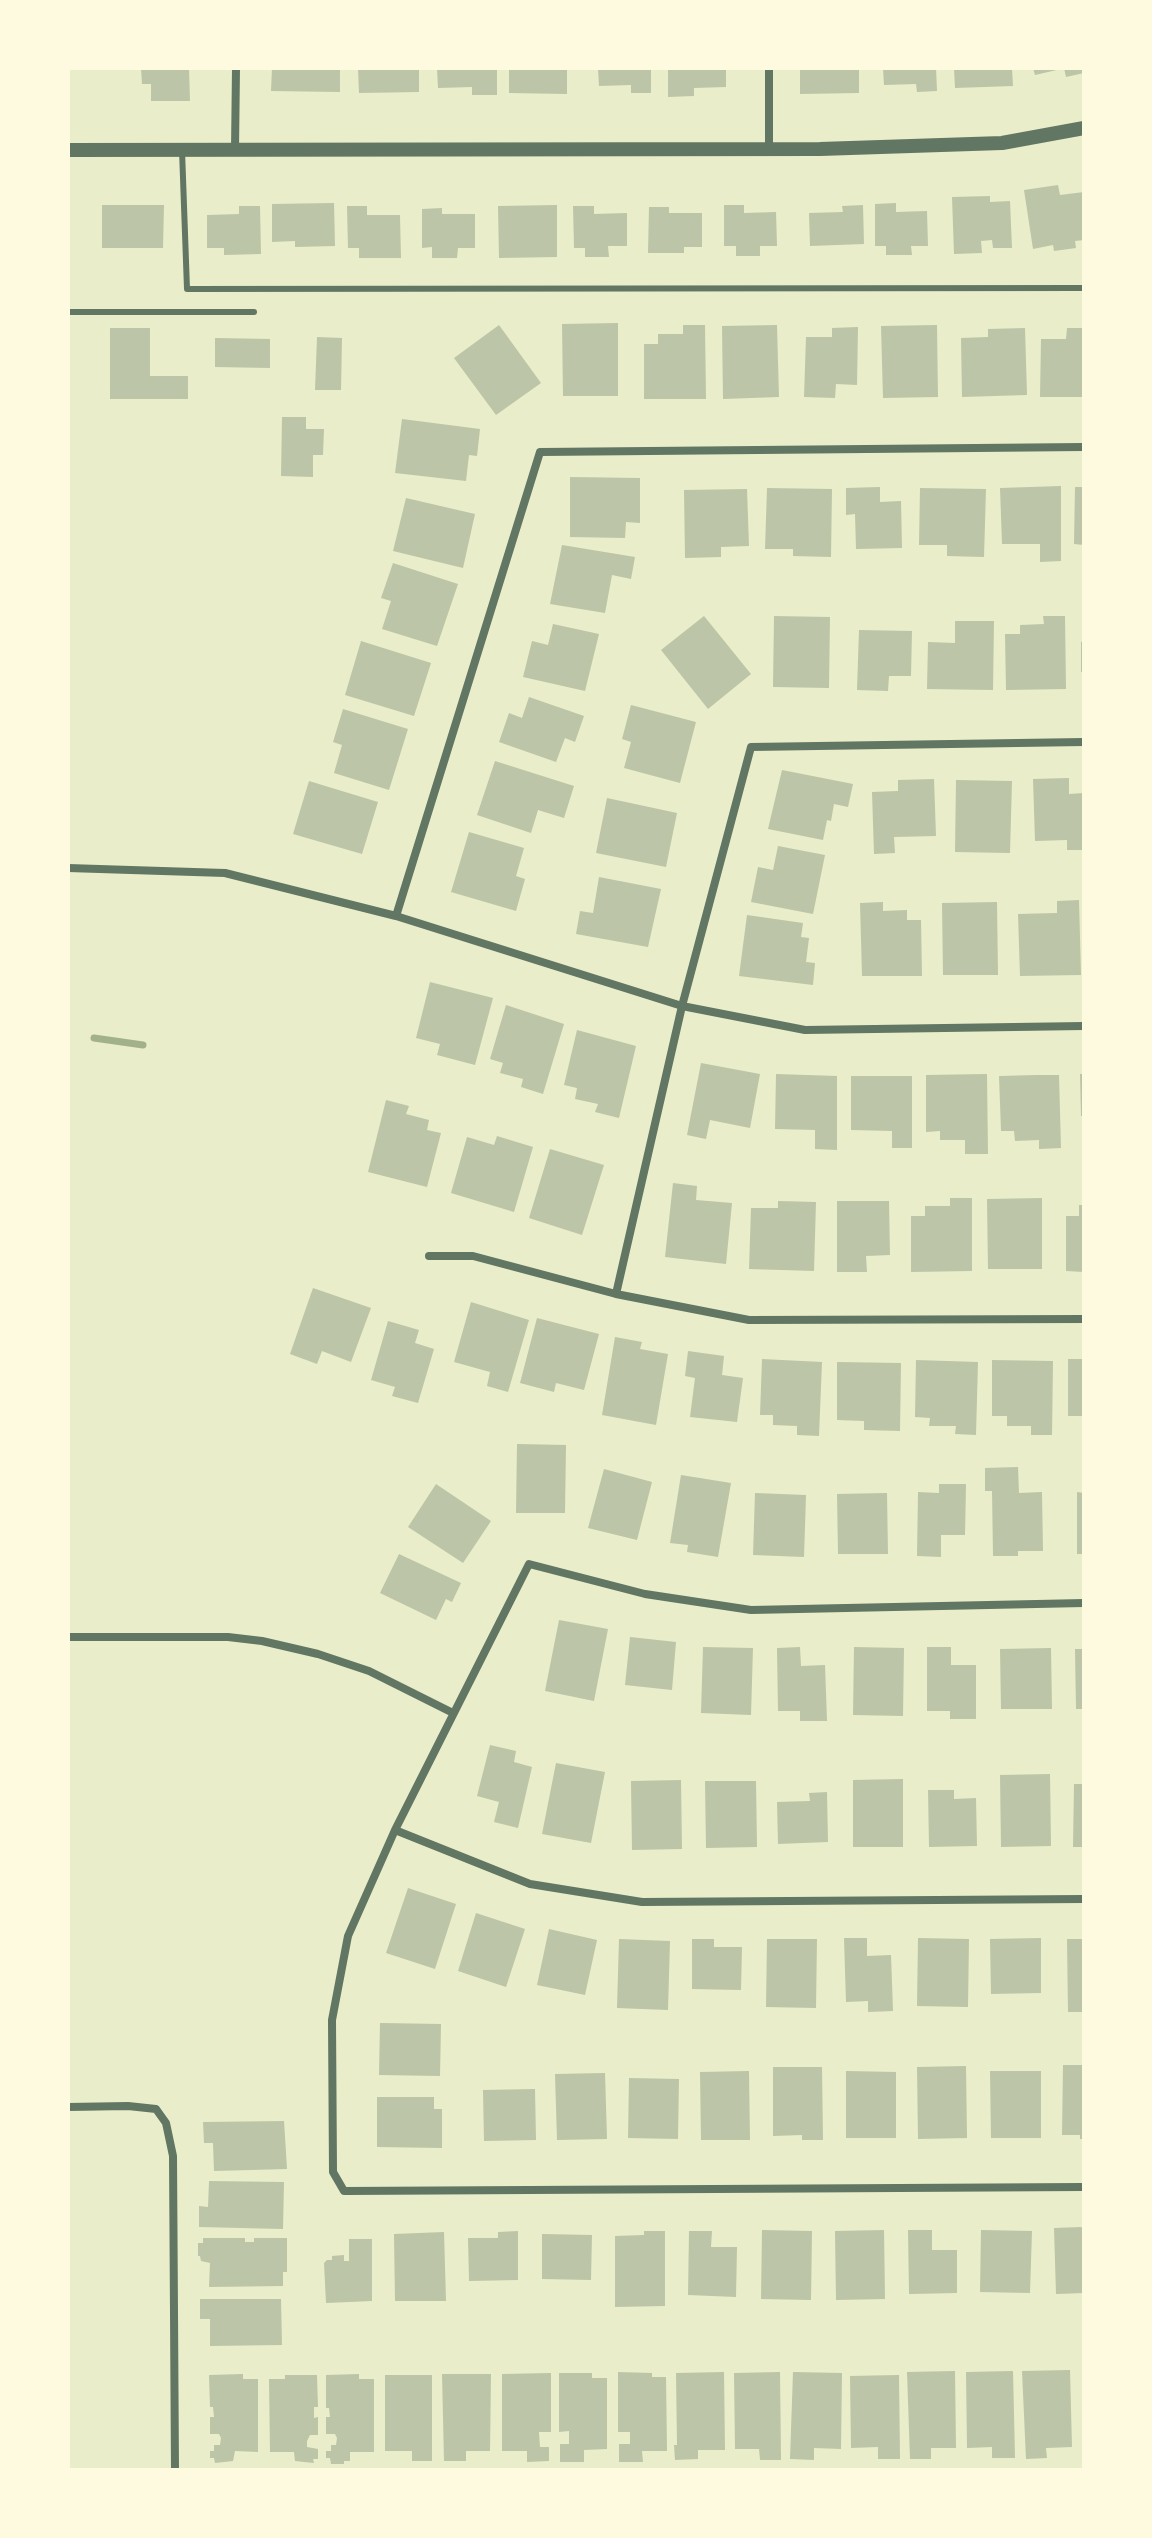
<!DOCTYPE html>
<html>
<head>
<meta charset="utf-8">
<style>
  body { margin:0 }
  #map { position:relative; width:1152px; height:2538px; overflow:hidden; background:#e9edc9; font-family:"Exo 2",sans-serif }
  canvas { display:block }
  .frame { position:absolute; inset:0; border:70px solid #fefae0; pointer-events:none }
</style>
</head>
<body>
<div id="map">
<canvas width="1152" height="2538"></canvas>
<div class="frame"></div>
</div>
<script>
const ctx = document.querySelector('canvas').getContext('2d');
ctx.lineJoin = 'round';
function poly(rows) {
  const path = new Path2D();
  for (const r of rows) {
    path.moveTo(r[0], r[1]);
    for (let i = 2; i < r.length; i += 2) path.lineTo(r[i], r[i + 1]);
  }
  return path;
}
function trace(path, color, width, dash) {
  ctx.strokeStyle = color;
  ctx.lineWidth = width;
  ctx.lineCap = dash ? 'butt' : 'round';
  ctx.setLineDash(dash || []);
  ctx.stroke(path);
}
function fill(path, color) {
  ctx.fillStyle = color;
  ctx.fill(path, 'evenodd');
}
const stream = poly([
  [94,1038,143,1045]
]);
const building = poly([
  [141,68,189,68,190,101,151,101,151,84,142,84],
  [272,68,340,68,340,92,271,91],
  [358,68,419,68,419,92,359,93],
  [437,68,497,68,497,95,472,95,472,87,438,88],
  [509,68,567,68,567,94,509,93],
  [598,68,651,68,651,93,631,93,631,85,599,86],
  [668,68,726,68,726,87,694,88,694,96,668,97],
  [800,68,859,68,859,93,800,94],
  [883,68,936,68,937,91,917,92,916,84,884,85],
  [954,68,1012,68,1013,86,955,88],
  [1033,68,1060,68,1061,69,1035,75],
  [1064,68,1084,68,1084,73,1066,77],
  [1058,185,1060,195,1084,192,1084,240,1075,241,1076,248,1054,251,1053,245,1033,249,1024,190],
  [990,196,990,202,1010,201,1012,248,993,248,992,240,981,241,982,253,954,254,952,197],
  [334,203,335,246,295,247,295,241,272,242,272,204],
  [896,203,896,212,927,211,928,246,911,246,912,255,886,255,886,246,875,246,875,204],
  [102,205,164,205,163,248,102,248],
  [557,205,557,257,499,258,498,206],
  [724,205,744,205,744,213,776,212,777,246,760,246,760,256,736,256,736,246,724,246],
  [863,205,864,244,810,246,809,213,843,212,842,206],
  [239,206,260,206,261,254,224,255,224,248,207,248,207,215,239,214],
  [347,206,367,206,367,215,400,215,401,258,359,258,359,248,348,248],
  [573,206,594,206,594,214,627,213,627,246,608,246,609,257,585,257,585,248,574,248],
  [649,207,669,207,669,213,702,213,702,247,684,247,684,253,648,253],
  [442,208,442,214,475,214,475,248,458,248,457,258,432,258,432,247,422,248,422,209],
  [618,323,618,396,563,396,562,324],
  [499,325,541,383,496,415,454,358],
  [683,325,705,325,706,399,644,399,644,344,658,344,658,334,683,334],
  [777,325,779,397,723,399,722,326],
  [937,325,938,397,883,398,881,326],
  [858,327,857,385,836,384,835,398,804,397,806,337,832,337,832,328],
  [110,328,150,328,150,376,188,376,188,399,110,399],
  [1025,328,1027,395,962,397,961,338,988,337,988,329],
  [1067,328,1084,328,1084,397,1040,397,1041,339,1066,339],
  [317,337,342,338,341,390,315,390],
  [215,338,270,339,270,368,215,367],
  [282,417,306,417,306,429,324,429,323,455,313,455,313,477,281,476],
  [402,419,480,429,477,456,469,455,466,481,395,473],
  [570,477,640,478,640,523,626,522,625,538,570,537],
  [1061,486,1061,561,1040,562,1040,544,1002,544,1000,488],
  [880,487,880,502,901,501,902,548,856,549,855,514,846,515,846,488],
  [1075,487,1084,487,1084,545,1074,544],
  [767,488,832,489,831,557,793,556,793,549,765,549],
  [920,488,986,489,984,557,947,556,947,545,919,545],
  [747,489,749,546,721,547,721,557,685,558,684,490],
  [406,498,475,514,463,568,393,551],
  [562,545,635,557,631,579,612,575,605,613,550,604],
  [393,563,458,584,437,646,382,629,391,601,381,598],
  [704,616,751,674,708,709,661,650],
  [774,616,830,617,829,688,773,687],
  [1043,616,1065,616,1066,689,1006,690,1005,634,1020,634,1020,625,1044,624],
  [955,621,994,621,993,690,927,689,928,642,955,643],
  [553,624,599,634,585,691,523,677,532,641,548,645],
  [859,630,912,631,911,676,889,676,888,691,857,690],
  [361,641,431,663,414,716,345,695],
  [1084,641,1084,672,1081,672,1081,642],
  [529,697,584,716,575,742,565,738,556,762,499,742,509,713,522,718],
  [631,705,696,722,680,783,624,768,631,742,622,739],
  [343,709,408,729,389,790,334,773,342,745,333,742],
  [495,761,574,786,564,818,538,810,531,833,477,815],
  [782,770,853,784,848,807,834,804,831,821,827,820,823,840,768,829],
  [1069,778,1069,794,1084,793,1084,850,1067,850,1067,840,1035,841,1033,779],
  [934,779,936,836,894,837,895,853,874,854,872,792,898,791,898,780],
  [956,780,1012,781,1010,853,955,852],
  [309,781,378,802,362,854,293,834],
  [607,798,677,813,666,867,596,853],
  [469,832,524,848,516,876,525,879,516,911,451,892],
  [778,846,825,855,813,914,751,902,758,867,773,870],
  [599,877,661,889,648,947,576,934,580,911,593,913],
  [1079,900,1081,975,1020,976,1018,914,1057,913,1057,901],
  [883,902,883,911,907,910,907,920,921,920,922,976,862,976,860,903],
  [997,902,998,975,943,975,942,903],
  [747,915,803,923,801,937,809,938,806,962,815,963,813,985,739,976],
  [430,982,493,998,475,1065,437,1055,440,1044,416,1038],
  [506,1005,564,1024,543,1094,521,1087,523,1079,500,1073,503,1063,490,1059],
  [577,1030,636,1046,619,1118,595,1112,598,1104,575,1099,577,1088,564,1085],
  [701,1063,760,1074,750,1128,710,1120,706,1139,687,1135],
  [776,1074,837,1076,837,1150,815,1149,815,1130,775,1129],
  [987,1074,988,1154,965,1154,965,1140,940,1140,940,1131,926,1132,926,1075],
  [1080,1074,1084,1074,1084,1116,1081,1116],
  [1037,1075,1059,1075,1061,1148,1039,1149,1039,1140,1015,1141,1014,1131,1001,1131,999,1076],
  [851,1076,912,1076,912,1148,892,1148,892,1131,851,1130],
  [386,1100,409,1106,406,1114,429,1120,427,1130,441,1133,427,1187,368,1172],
  [497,1136,533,1147,514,1212,451,1193,467,1137,494,1145],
  [550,1149,604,1165,582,1235,529,1218],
  [673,1183,697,1186,696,1200,732,1203,726,1264,665,1257],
  [950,1198,972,1198,972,1271,911,1272,911,1216,925,1216,925,1206,950,1206],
  [1042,1198,1042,1269,988,1269,987,1199],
  [778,1201,816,1202,814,1271,749,1269,751,1208,778,1208],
  [837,1201,889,1201,890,1255,866,1256,867,1272,837,1272],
  [1079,1205,1084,1205,1084,1272,1066,1271,1066,1216,1079,1216],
  [313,1288,371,1308,351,1362,322,1351,317,1364,290,1354],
  [471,1302,529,1320,508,1392,487,1386,490,1372,454,1362],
  [537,1318,599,1334,584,1390,556,1383,554,1392,520,1383],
  [388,1321,419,1330,415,1343,434,1349,418,1403,392,1396,395,1387,371,1380],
  [615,1337,642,1342,640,1349,668,1354,656,1425,602,1415],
  [688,1351,724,1356,722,1375,743,1378,737,1422,690,1417,695,1378,685,1376],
  [762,1359,822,1362,819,1436,797,1435,797,1426,773,1425,773,1415,760,1415],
  [1068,1359,1084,1359,1084,1416,1068,1416],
  [916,1360,978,1362,976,1435,955,1434,956,1426,929,1426,930,1418,915,1417],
  [992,1360,1053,1361,1052,1435,1031,1435,1031,1426,1007,1426,1007,1416,992,1416],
  [837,1362,901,1363,900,1431,864,1430,864,1421,837,1420],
  [517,1444,566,1445,565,1513,516,1513],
  [1018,1467,1019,1493,1042,1492,1043,1551,1018,1551,1018,1556,993,1556,992,1491,985,1491,985,1468],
  [604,1469,652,1482,637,1540,588,1528],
  [681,1475,731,1483,718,1557,687,1552,688,1545,670,1543],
  [436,1484,491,1521,463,1563,408,1527],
  [939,1484,966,1484,965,1535,941,1535,941,1557,917,1556,918,1492,939,1493],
  [1077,1492,1084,1493,1084,1554,1077,1554],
  [755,1493,806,1495,804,1557,753,1555],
  [887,1493,888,1554,838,1554,837,1494],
  [399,1554,461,1583,452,1602,446,1599,436,1620,380,1593],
  [559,1620,608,1629,594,1701,545,1691],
  [630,1637,676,1642,672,1690,625,1685],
  [703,1647,753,1648,751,1715,701,1713],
  [800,1647,801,1666,825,1665,827,1721,800,1721,800,1711,778,1711,777,1648],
  [854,1647,904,1648,903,1716,853,1715],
  [927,1647,951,1647,951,1665,976,1665,976,1719,950,1719,950,1711,927,1711],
  [1051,1648,1052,1709,1001,1709,1000,1649],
  [1075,1649,1084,1649,1084,1709,1076,1709],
  [490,1745,516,1751,514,1762,532,1767,518,1828,494,1822,499,1802,477,1796],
  [556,1763,605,1772,591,1843,542,1834],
  [1050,1774,1051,1846,1001,1847,1000,1775],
  [903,1779,903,1847,853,1847,853,1780],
  [681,1780,682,1849,632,1850,631,1781],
  [705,1781,756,1781,757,1847,706,1848],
  [1074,1784,1084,1784,1084,1847,1073,1847],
  [928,1790,954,1790,954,1799,976,1798,977,1846,929,1847],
  [827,1792,828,1842,778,1844,777,1802,810,1801,809,1793],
  [408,1888,456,1904,435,1969,386,1953],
  [476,1913,525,1929,506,1987,458,1971],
  [549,1929,597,1940,585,1995,537,1985],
  [844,1938,867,1938,867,1956,891,1955,893,2011,868,2012,868,2001,846,2002],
  [918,1938,969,1939,968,2007,917,2006],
  [1041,1938,1041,1993,991,1994,990,1939],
  [619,1939,670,1941,668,2010,617,2008],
  [692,1939,714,1939,714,1947,742,1947,741,1990,692,1989],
  [767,1939,817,1939,816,2008,766,2007],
  [1067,1939,1084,1939,1084,2012,1068,2012],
  [380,2023,441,2024,440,2076,379,2075],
  [1063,2065,1084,2065,1084,2139,1080,2139,1080,2135,1062,2135],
  [966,2066,967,2138,918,2139,917,2067],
  [773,2067,822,2067,823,2140,802,2140,802,2135,773,2136],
  [749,2071,750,2140,701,2140,700,2072],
  [846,2071,896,2072,896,2138,846,2138],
  [990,2071,1041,2071,1041,2138,991,2138],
  [605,2073,607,2139,557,2140,555,2074],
  [629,2078,679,2079,678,2139,628,2138],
  [535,2089,536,2140,484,2141,483,2090],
  [377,2097,434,2097,434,2109,442,2109,442,2148,377,2147],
  [284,2121,287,2169,214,2171,213,2143,204,2143,203,2122],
  [209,2181,284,2182,283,2229,199,2227,199,2206,208,2207],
  [1081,2227,1084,2229,1084,2293,1056,2294,1054,2228],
  [762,2230,812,2231,811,2300,761,2299],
  [884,2230,885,2299,836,2300,835,2231],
  [908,2230,932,2230,932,2250,957,2250,957,2293,909,2294],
  [981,2230,1032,2231,1030,2293,980,2292],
  [518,2231,518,2280,469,2281,468,2238,498,2238,498,2232],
  [644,2231,665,2231,665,2306,615,2307,615,2236,644,2235],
  [689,2231,712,2231,711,2247,737,2247,736,2297,688,2295],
  [444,2232,446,2301,395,2301,394,2234],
  [542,2234,592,2235,591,2280,542,2279],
  [203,2238,245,2238,245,2242,254,2242,254,2238,287,2238,287,2272,283,2272,283,2286,209,2287,210,2263,201,2261,200,2256,198,2256,198,2243,203,2243],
  [349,2239,372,2239,372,2301,326,2303,324,2263,327,2260,332,2260,332,2256,344,2255,344,2261,349,2261],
  [200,2299,281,2299,282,2345,210,2346,210,2319,200,2319],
  [1070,2370,1072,2447,1046,2448,1047,2458,1026,2459,1022,2371],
  [955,2371,956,2448,931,2448,931,2459,910,2459,907,2372],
  [1013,2371,1015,2458,992,2458,992,2447,967,2448,966,2372],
  [618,2372,652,2373,652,2377,666,2377,667,2451,642,2451,643,2462,619,2462,619,2444,630,2444,630,2432,618,2432],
  [724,2372,725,2450,698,2450,698,2459,675,2460,674,2445,677,2445,676,2373],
  [780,2372,781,2460,760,2460,759,2449,735,2449,734,2373],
  [793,2372,842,2373,841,2449,814,2448,814,2460,790,2459],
  [551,2373,551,2432,539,2432,540,2447,549,2447,549,2461,527,2462,527,2451,502,2451,502,2374],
  [559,2373,592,2373,592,2378,607,2378,607,2449,584,2450,584,2462,560,2462,560,2444,569,2444,569,2431,559,2432],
  [243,2374,243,2379,258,2379,258,2452,235,2451,233,2461,215,2463,214,2458,210,2458,210,2451,214,2451,214,2445,220,2445,221,2438,219,2434,210,2434,210,2417,214,2417,213,2407,210,2407,209,2375],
  [359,2374,359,2379,374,2379,374,2452,350,2452,350,2461,344,2461,344,2464,331,2464,330,2458,326,2458,326,2451,331,2451,331,2445,336,2445,337,2438,335,2434,326,2434,326,2417,330,2417,329,2408,326,2408,326,2375],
  [442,2374,491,2374,490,2451,466,2451,466,2461,444,2461],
  [285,2375,317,2375,318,2407,314,2407,314,2418,318,2417,318,2435,310,2435,307,2441,307,2447,318,2449,318,2459,313,2459,314,2463,295,2461,294,2452,270,2452,269,2379,285,2379],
  [385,2375,432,2375,432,2461,412,2461,412,2451,385,2451],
  [899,2375,900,2459,878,2459,878,2447,851,2448,850,2376]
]);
const service = poly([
  [182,150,187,289,1084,288],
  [68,312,254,312]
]);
const minor = poly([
  [769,68,769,149],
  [235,150,236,68],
  [68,868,225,873,396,916,682,1006,805,1030,1084,1026],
  [396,916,540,452,1084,447],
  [429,1256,473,1256,616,1294,749,1320,1084,1319],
  [616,1294,682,1006,751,747,1084,742],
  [1084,1603,751,1610,645,1594,529,1564,395,1830,348,1936,332,2020,333,2172,344,2191,1084,2187],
  [68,1637,228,1637,262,1641,318,1654,369,1671,453,1713],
  [395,1830,530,1884,642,1902,1084,1899],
  [68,2107,128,2106,156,2109,166,2123,173,2156,175,2470]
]);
const tertiary = poly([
  [68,150,820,149,1002,143,1084,128]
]);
trace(stream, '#a3b18a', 7);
fill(building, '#bcc5a7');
trace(service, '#617663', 6);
trace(minor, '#617663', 8);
trace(tertiary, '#617663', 14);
</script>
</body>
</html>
